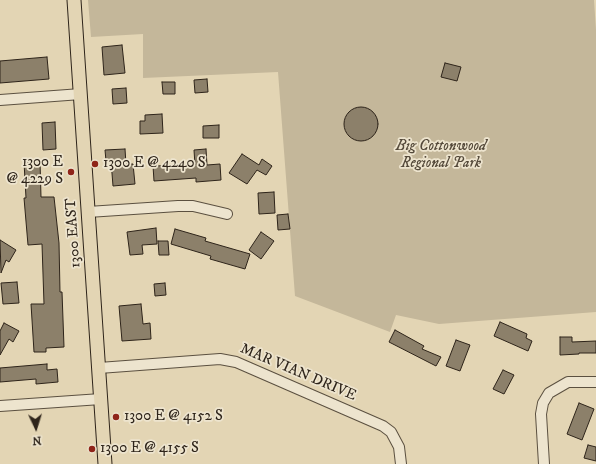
<!DOCTYPE html>
<html>
<head>
<meta charset="utf-8">
<style>
  body { margin:0 }
  #map { position:relative; width:596px; height:464px; overflow:hidden; background:#e3d5b4; font-family:"IM FELL DW Pica",serif }
  canvas { display:block }
  .north { position:absolute; left:16px; top:408px; width:40px; height:40px; -webkit-text-stroke:3px #ede4ce; paint-order:stroke; rotate:176deg; font-size:11px; font-weight:700; line-height:16px; text-align:center; color:#2e241a }
  .north::after { content:''; display:block; margin:auto; width:14px; height:18px; background:#2e241a; clip-path:polygon(50% 0,100% 100%,50% 72%,0 100%) }
</style>
</head>
<body>
<div id="map">
<canvas width="596" height="464"></canvas>
<div class="north">N</div>
</div>
<script>
const ctx = document.querySelector('canvas').getContext('2d');
ctx.lineJoin = 'round';
function fill(path, color) {
  ctx.fillStyle = color;
  ctx.fill(path, 'evenodd');
}
function poly(rows) {
  const path = new Path2D();
  for (const r of rows) {
    if (r.length === 3) {
      path.moveTo(r[0] + r[2], r[1]);
      path.arc(r[0], r[1], r[2], 0, 2 * Math.PI);
      continue;
    }
    path.moveTo(r[0], r[1]);
    for (let i = 2; i < r.length; i += 2) path.lineTo(r[i], r[i + 1]);
  }
  return path;
}
function trace(path, color, width, dash) {
  ctx.strokeStyle = color;
  ctx.lineWidth = width;
  ctx.lineCap = dash ? 'butt' : 'round';
  ctx.setLineDash(dash || []);
  ctx.stroke(path);
}
function drawText(font, color, halo, rows, align = 'center') {
  ctx.font = font + ' "IM FELL DW Pica",serif';
  ctx.lineWidth = 3.5;
  ctx.setLineDash([]);
  ctx.textBaseline = 'middle';
  ctx.strokeStyle = halo;
  ctx.fillStyle = color;
  for (const [text, x, y, turn = 0] of rows) {
    ctx.save();
    ctx.translate(x, y);
    ctx.rotate((+turn || 0) * Math.PI / 180);
    ctx.textAlign = isNaN(turn) ? turn : align;
    if (halo) ctx.strokeText(text, 0, 0);
    ctx.fillText(text, 0, 0);
    ctx.restore();
  }
}
const green = poly([
  [88,0,594,0,596,30,596,312,439,324,396,315,390,332,295,296,278,72,143,78,143,34,91,37]
]);
const building = poly([
  [122,45,125,73,104,75,102,47,122,45],
  [47,57,49,79,0,83,0,61,47,57],
  [445,63,461,67,457,81,441,77,445,63],
  [207,79,208,92,195,93,194,80,207,79],
  [162,82,175,82,175,94,163,94,162,82],
  [126,88,127,103,113,104,112,89,126,88],
  [361,124,17],
  [162,114,163,133,140,134,140,121,145,121,145,115,162,114],
  [55,122,56,149,43,150,42,123,55,122],
  [219,125,219,138,203,138,203,126,219,125],
  [125,149,126,164,133,164,135,184,113,186,111,161,106,161,105,150,125,149],
  [206,149,207,165,220,164,221,180,196,182,196,178,154,181,153,166,195,165,194,150,206,149],
  [242,154,259,165,262,159,272,166,266,175,257,170,247,184,229,173,242,154],
  [40,161,41,197,54,197,59,243,60,292,62,292,64,347,46,348,46,352,34,352,31,304,44,304,42,244,28,245,24,198,26,198,24,162,40,161],
  [274,192,275,213,259,214,258,193,274,192],
  [288,214,290,229,278,230,277,215,288,214],
  [156,228,157,244,142,245,143,254,130,255,127,232,156,228],
  [175,229,206,238,205,241,250,254,245,269,210,259,211,256,171,244,175,229],
  [261,232,274,241,261,259,249,250,261,232],
  [0,240,16,250,9,262,6,260,1,273,0,240],
  [158,241,168,241,169,255,159,255,158,241],
  [17,282,19,303,3,304,1,283,17,282],
  [165,283,166,295,155,296,154,284,165,283],
  [141,304,143,324,150,323,151,339,122,341,119,306,141,304],
  [500,322,527,334,526,338,532,341,528,351,494,336,500,322],
  [4,323,19,331,13,342,9,339,0,355,0,331,4,323],
  [395,330,424,346,422,349,441,357,436,366,389,342,395,330],
  [560,337,572,337,572,342,596,341,596,353,579,353,579,354,560,355,560,337],
  [456,340,470,345,460,371,446,366,456,340],
  [47,364,47,370,57,369,58,382,36,384,36,379,0,382,0,368,47,364],
  [503,370,514,375,504,394,493,389,503,370],
  [579,403,594,409,582,440,567,434,579,403],
  [588,445,596,447,596,461,584,458,588,445]
]);
const minor = poly([
  [0,100,81,94],
  [88,212,178,206,193,206,227,214],
  [99,368,220,359,236,362,383,426,391,432,399,447,401,464],
  [0,406,101,399],
  [544,464,541,414,543,403,549,393,568,382,596,382]
]);
const major = poly([
  [74,0,105,464]
]);
const markers = [
  [95,164,4,"#8f2418"],
  [71,172,4,"#8f2418"],
  [116,417,4,"#8f2418"],
  [92,449,4,"#8f2418"]
];
const parkNames = [
  ["Big Cottonwood",441,147],
  ["Regional Park",441,164]
];
const poiNames = [
  ["1300 E",63,163,"right"],
  ["@ 4229 S",63,180,"right"],
  ["1300 E @ 4240 S",103,164],
  ["1300 E @ 4152 S",124,417],
  ["1300 E @ 4155 S",100,449]
];
const streetNames = [
  ["1300 EAST",74,233,-94],
  ["MAR VIAN DRIVE",298,373,23]
];
fill(green, '#c4b79a');
fill(building, '#8c806a');
trace(building, '#2e241a', 1);
trace(minor, '#5b5040', 12);
trace(major, '#2e241a', 15);
trace(minor, '#ede4ce', 10);
trace(major, '#e3d5b4', 13);
for (const [x, y, r, color] of markers) {
  const dot = new Path2D();
  dot.arc(x, y, r, 0, 2 * Math.PI);
  ctx.fillStyle = color;
  ctx.fill(dot);
  trace(dot, '#ede4ce', 1.5);
}
drawText('italic 15px', '#54493a', '#ede4ce', parkNames);
drawText('15px', '#2e241a', '#ede4ce', poiNames, 'left');
drawText('15px', '#2e241a', '#ede4ce', streetNames);
</script>
</body>
</html>
